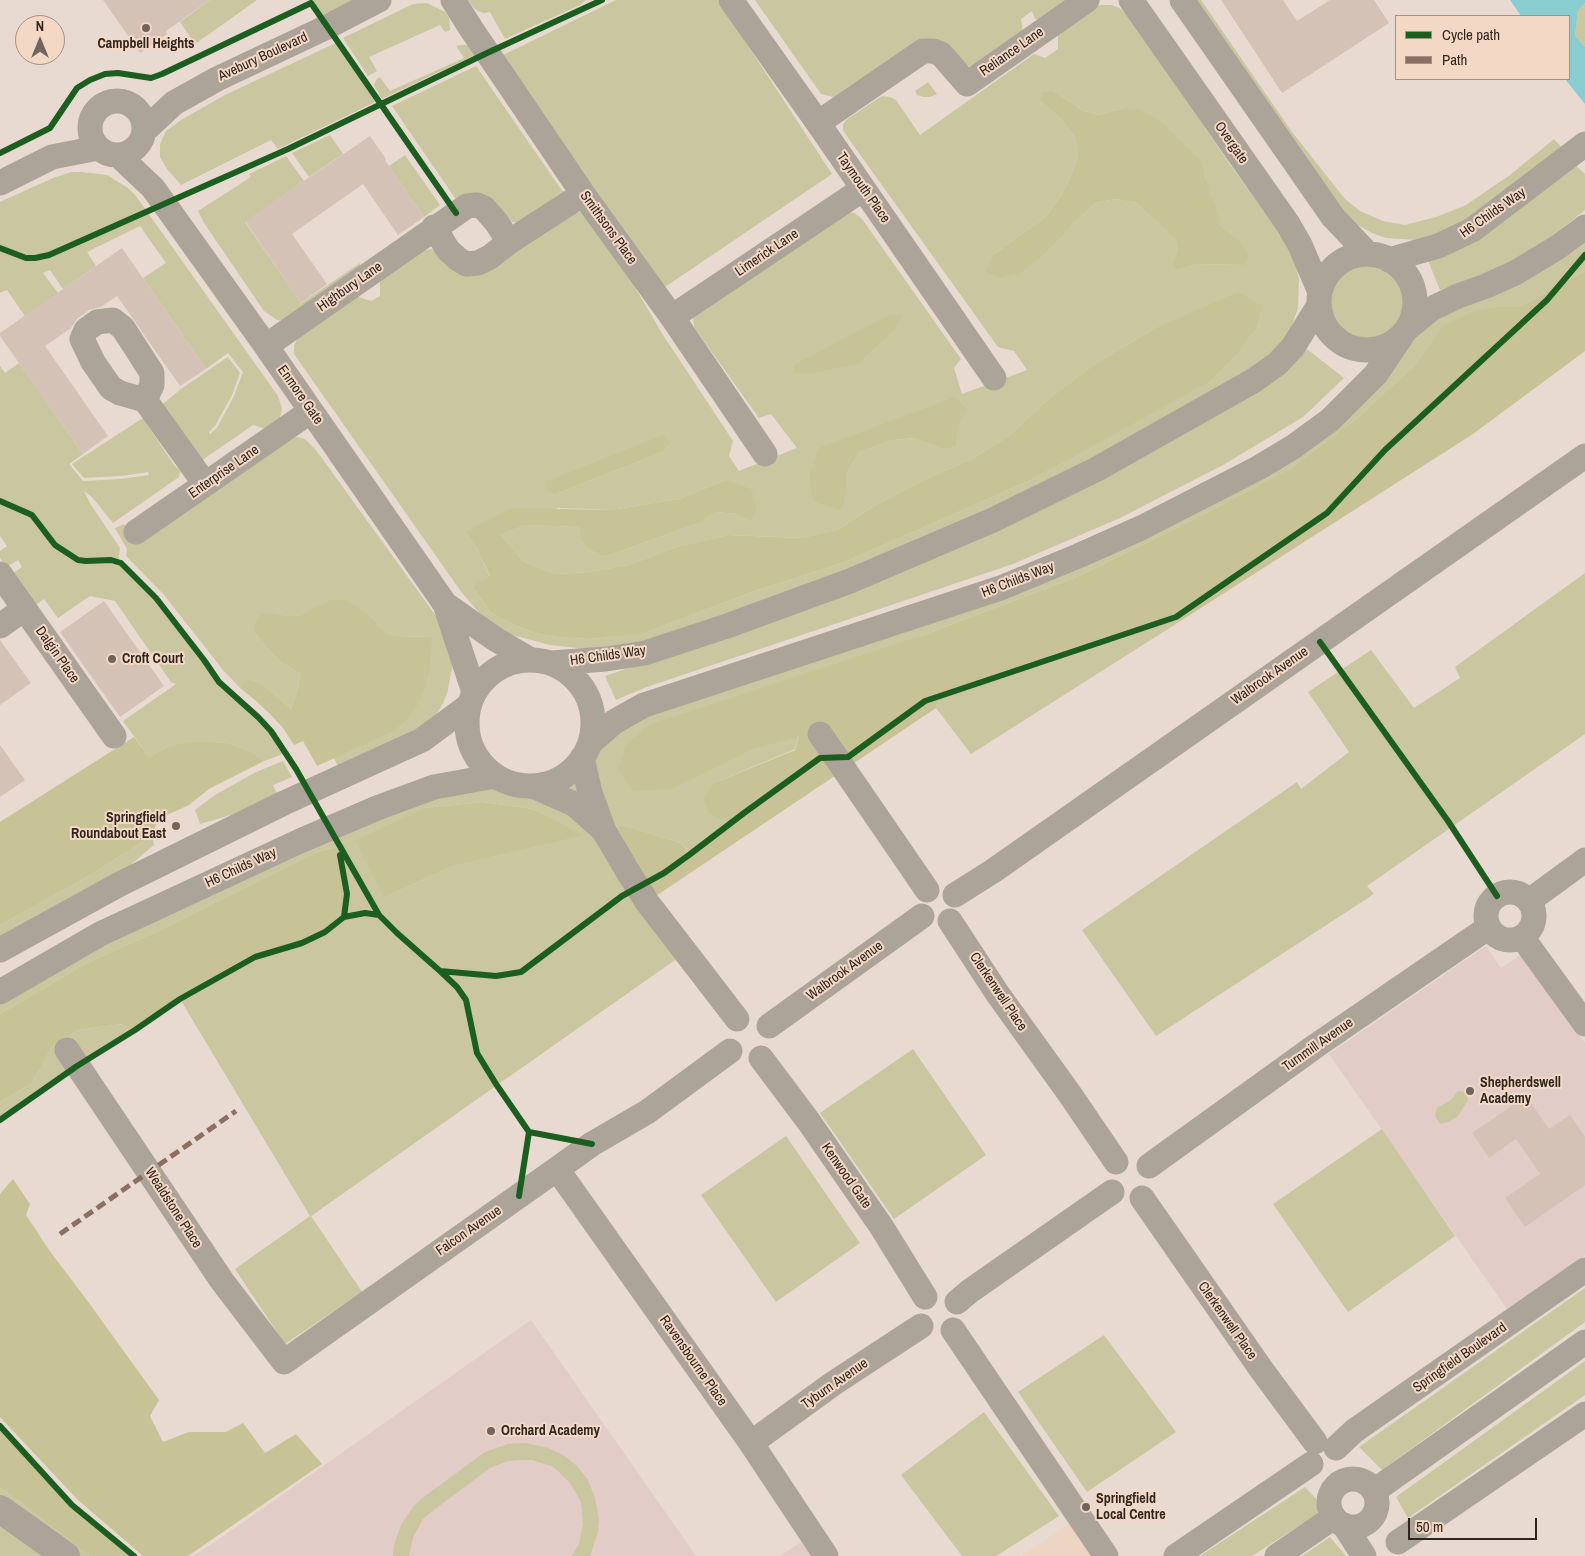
<!DOCTYPE html>
<html>
<head>
<meta charset="utf-8">
<style>
  body { margin:0 }
  #map { position:relative; width:1585px; height:1556px; overflow:hidden; background:#e8dad0; font-family:"Archivo Narrow",sans-serif }
  canvas { display:block }
  .legend { position:absolute; left:1395px; top:15px; width:175px; height:65px; box-sizing:border-box; background:#f3d8c5; border:1px solid #a59082; margin:0; padding:6px 9px; list-style:none; font-size:15px; color:#2f251e }
  .legend li { display:flex; align-items:center; gap:10px; height:25px }
  .legend b { width:25px; border:1px solid #a59082 }
  .north { position:absolute; left:15px; top:15px; width:50px; height:50px; box-sizing:border-box; background:#f3d8c5; border:1px solid #a59082; border-radius:50%; rotate:0deg; font-size:14px; font-weight:700; line-height:20px; text-align:center; color:#2f251e }
  .north::after { content:''; display:block; margin:auto; width:18px; height:22px; background:#70645c; clip-path:polygon(50% 0,100% 100%,50% 72%,0 100%) }
  .scale { position:absolute; left:1408px; top:1518px; width:129px; height:22px; box-sizing:border-box; border:2px solid #2f251e; border-top:0; padding-left:6px; font-size:15px; line-height:18px; white-space:nowrap; color:#2f251e; -webkit-text-stroke:4px #f3d8c5; paint-order:stroke }
</style>
</head>
<body>
<div id="map">
<canvas width="1585" height="1556"></canvas>
<ul class="legend">
<li><b style="height:6px;background:#1b5e20"></b>Cycle path</li>
<li><b style="height:6px;background:#8d6e63"></b>Path</li>
</ul>
<div class="north">N</div>
<div class="scale">50 m</div>
</div>
<script>
const ctx = document.querySelector('canvas').getContext('2d');
ctx.lineJoin = 'round';
function fill(path, color) {
  ctx.fillStyle = color;
  ctx.fill(path, 'evenodd');
}
function poly(rows) {
  const path = new Path2D();
  for (const r of rows) {
    if (r.length === 3) {
      path.moveTo(r[0] + r[2], r[1]);
      path.arc(r[0], r[1], r[2], 0, 2 * Math.PI);
      continue;
    }
    path.moveTo(r[0], r[1]);
    for (let i = 2; i < r.length; i += 2) path.lineTo(r[i], r[i + 1]);
  }
  return path;
}
function trace(path, color, width, dash) {
  ctx.strokeStyle = color;
  ctx.lineWidth = width;
  ctx.lineCap = dash ? 'butt' : 'round';
  ctx.setLineDash(dash || []);
  ctx.stroke(path);
}
function drawText(font, color, halo, rows, align = 'center') {
  ctx.font = font + ' "Archivo Narrow",sans-serif';
  ctx.lineWidth = 4;
  ctx.setLineDash([]);
  ctx.textBaseline = 'middle';
  ctx.strokeStyle = halo;
  ctx.fillStyle = color;
  for (const [text, x, y, turn = 0] of rows) {
    ctx.save();
    ctx.translate(x, y);
    ctx.rotate((+turn || 0) * Math.PI / 180);
    ctx.textAlign = isNaN(turn) ? turn : align;
    if (halo) ctx.strokeText(text, 0, 0);
    ctx.fillText(text, 0, 0);
    ctx.restore();
  }
}
const built = poly([
  [1071,1523,1093,1556,1022,1556]
]);
const education = poly([
  [1486,946,1501,968,1523,953,1585,1043,1585,1255,1507,1309,1329,1054],
  [531,1320,696,1556,193,1556,215,1542],
  [801,1542,812,1556,780,1556]
]);
const green = poly([
  [210,0,257,0,195,44,180,22],
  [309,0,379,0,329,26],
  [468,0,586,0,580,5,505,39,490,12,484,13,478,11,473,7],
  [616,0,718,0,832,174,662,289,503,55],
  [755,0,1076,0,1044,20,1035,19,1032,11,1021,19,1023,32,976,67,967,66,948,44,844,94,833,97,821,94],
  [1194,0,1201,0,1292,132,1345,199,1360,211,1383,221,1405,225,1436,217,1466,205,1510,175,1554,139,1561,147,1528,176,1448,232,1417,240,1386,238,1372,233,1356,224,1344,215],
  [427,3,445,12,449,18,450,30,445,32,440,25,369,57,377,71,368,76,343,38,413,4],
  [1585,3,1585,47,1575,36,1578,9],
  [1100,5,1112,5,1121,9,1131,19,1231,166,1283,237,1296,266,1299,279,1298,308,1292,325,1285,340,1264,361,1147,430,1013,499,875,560,656,640,588,649,550,645,516,636,499,629,486,620,462,593,294,354,294,346,298,337,355,296,371,301,380,296,380,279,422,251,431,249,438,252,451,268,572,212,581,212,596,221,663,335,733,441,729,456,739,471,797,448,771,414,759,418,694,327,693,316,850,212,856,214,862,219,961,359,954,368,962,394,1027,370,1014,351,998,347,846,135,843,130,843,125,846,120,882,96,890,97,896,100,920,135,1034,54,1045,58,1058,49,1058,34],
  [1054,91,1082,110,1098,115,1123,108,1203,163,1206,180,1215,211,1221,226,1236,238,1245,265,1196,264,1182,269,1173,259,1178,251,1176,241,1137,203,1115,199,1095,203,1070,227,993,255,1047,216,1066,187,1078,156,1074,136,1060,118,1040,101],
  [1260,306,1258,326,1240,351,1116,432,1031,480,847,561,752,592,660,627,612,637,587,639,557,637,535,633,515,625,491,613,472,586,490,577,477,549,465,532,559,508,611,510,679,499,725,480,737,514,715,512,702,522,604,557,588,549,581,541,581,527,525,525,501,535,524,562,557,574,589,572,629,565,676,547,728,535,802,538,839,529,872,507,928,478,972,459,1010,435,1052,396,1096,363,1152,330],
  [957,426,941,449,914,438,894,440,859,452,847,473,819,448],
  [671,443,663,452,555,494],
  [338,42,375,102,278,149,271,140,181,185,167,169,160,157,160,144,166,131,181,120,225,95],
  [461,45,468,45,477,54,382,99,374,85,376,80,380,77,390,91,464,58,456,46],
  [476,66,563,192,519,223,512,222,457,201,392,106],
  [928,82,937,94,930,97,923,97,917,95,915,91],
  [330,135,343,154,309,177,292,153],
  [405,155,440,205,424,217,389,166],
  [286,156,304,181,245,222,301,303,287,313,360,263,360,268,285,321,277,320,264,311,204,223,198,211,251,177,249,174],
  [1574,164,1585,174,1585,210,1554,235,1502,267,1440,290,1427,258],
  [71,172,82,172,107,175,128,188,136,196,278,396,282,408,280,418,266,429,253,425,198,463,159,407,181,389,228,357,240,373,232,395,215,426,209,432,210,434,217,428,234,396,243,372,228,353,206,369,143,278,166,263,140,226,87,252,96,266,63,289,50,270,43,273,58,293,25,316,7,290,0,293,0,202,53,178],
  [1585,227,1585,271,1519,307,1496,307,1432,340,1414,366,1357,418,1291,468,1210,511,1079,576,921,636,749,751,799,735,795,749,714,783,732,822,690,854,681,843,623,825,604,831,685,953,311,1216,362,1292,285,1344,235,1269,310,1216,180,999,255,957,301,943,325,932,339,847,319,851,162,929,83,965,0,1014,0,992,300,841,495,776,513,784,533,786,553,782,570,771,614,722,928,613,1293,447,1401,337],
  [482,802,533,809,561,822,581,836,450,867,384,898,424,808],
  [1367,302,37],
  [1307,349,1344,378,1303,417,1223,465,1120,518,1013,564,644,688,616,700,605,676,714,639,1279,378],
  [19,363,83,454,69,464,83,481,121,479,149,475,148,472,121,476,84,478,72,464,143,418,174,465,180,471,179,477,113,523,92,497,84,491,91,505,120,548,118,562,158,600,204,660,219,682,267,725,285,753,264,761,252,752,228,743,202,741,163,749,149,757,123,721,176,684,171,682,115,601,90,596,58,618,44,599,34,606,12,574,22,567,18,560,6,567,0,558,0,551,7,546,0,536,0,366,5,373],
  [293,436,305,439,316,450,441,623,453,664,447,694,441,707,434,717,423,726,338,767,334,758,391,733,427,683,431,637,399,636,386,633,370,616,360,610,309,610,299,616,287,616,273,613,256,634,266,647,282,663,300,674,298,690,291,709,261,683,246,678,240,688,223,670,165,596,126,556,127,549,115,528,124,524,135,542],
  [1585,573,1585,734,1367,886,1374,894,1156,1036,1082,930,1297,782,1301,789,1349,752,1308,692,1371,650,1414,708,1460,678,1455,667],
  [1176,617,1179,622,971,754,936,708,938,697],
  [283,761,292,777,273,785,277,794,241,812,200,824,195,810,215,795,256,772],
  [152,836,154,845,123,871,0,938,0,925,82,880],
  [121,1024,135,1030,77,1066,0,1120,0,1102,31,1084,41,1068,52,1046,78,1030],
  [913,1049,986,1155,894,1219,820,1113],
  [1458,1091,1465,1092,1468,1100,1458,1116,1448,1122,1440,1124,1435,1116,1437,1108,1451,1100],
  [1382,1129,1455,1236,1348,1312,1273,1204],
  [786,1136,860,1243,776,1302,701,1195],
  [1585,1288,1585,1322,1382,1470,1359,1447],
  [1104,1335,1176,1432,1087,1492,1018,1392],
  [1585,1361,1585,1395,1408,1518,1396,1497],
  [984,1412,1059,1516,996,1556,962,1556,901,1475],
  [526,1443,548,1448,563,1455,577,1466,588,1480,595,1498,599,1520,598,1532,590,1556,572,1556,579,1544,583,1524,581,1502,570,1483,557,1470,551,1466,532,1460,521,1460,508,1461,490,1468,431,1512,423,1519,413,1537,409,1556,393,1556,394,1545,401,1525,413,1507,421,1499,485,1452,508,1444],
  [1305,1487,1318,1501,1317,1514,1252,1556,1200,1556],
  [0,1488,19,1501,89,1556,66,1556,0,1509],
  [0,1523,44,1556,0,1556],
  [1330,1537,1346,1556,1302,1556]
]);
const forest = poly([
  [1054,91,1082,110,1098,115,1123,108,1140,110,1160,121,1203,163,1206,180,1221,226,1236,238,1249,254,1245,265,1196,264,1182,269,1174,269,1173,259,1178,251,1176,241,1137,203,1115,199,1095,203,1070,227,1041,257,1021,272,1000,278,986,272,993,255,1047,216,1066,187,1078,156,1074,136,1060,118,1040,101,1042,92],
  [1585,271,1585,351,1473,434,1179,622,1176,617,938,697,936,708,647,902,604,831,623,825,681,843,690,855,732,822,709,814,704,797,714,783,795,750,799,736,749,751,671,789,634,791,618,770,625,746,648,725,921,636,1079,576,1210,511,1291,468,1357,418,1414,366,1432,340,1445,325,1472,312,1496,307,1519,307],
  [1238,292,1261,306,1258,326,1240,351,1210,381,1031,480,847,561,752,592,660,627,636,634,612,637,587,639,557,637,535,633,515,625,491,613,472,586,490,576,477,549,465,532,512,508,611,510,679,499,725,480,751,489,757,507,751,521,737,514,715,512,702,522,604,557,588,549,581,541,580,527,525,525,501,535,524,562,557,574,589,572,629,565,676,547,728,535,802,538,839,529,872,507,928,478,972,459,1010,435,1052,396,1096,363,1152,330],
  [903,314,895,329,857,364,807,374,794,373,794,365,889,315],
  [955,397,967,410,957,426,956,446,941,449,914,438,894,440,859,452,847,473,844,504,839,510,813,501,809,476,819,448],
  [663,435,671,443,663,452,555,494,546,490,547,481],
  [332,600,346,600,370,616,386,633,399,636,432,637,430,663,427,683,418,704,408,718,391,733,317,766,303,741,294,745,283,728,270,714,256,701,240,688,246,678,261,683,291,709,298,690,300,674,282,663,266,647,256,634,254,625,261,615,273,613,287,616,299,616,309,610],
  [134,737,149,757,163,749,181,744,202,741,228,743,252,752,264,761,209,789,189,805,158,819,152,836,82,880,0,925,0,822],
  [482,802,533,809,561,822,582,836,450,867,384,898,355,841,424,808],
  [339,847,347,894,344,917,325,932,301,943,254,957,180,999,135,1030,121,1024,78,1030,52,1046,41,1068,31,1084,0,1102,0,1014,83,965,162,929,319,851],
  [13,1179,30,1204,26,1215,49,1250,89,1303,159,1400,150,1416,163,1442,189,1432,226,1432,243,1423,265,1453,296,1434,322,1464,188,1556,143,1556,77,1499,0,1417,0,1194],
  [0,1426,72,1505,134,1556,89,1556,19,1501,0,1488]
]);
const water = poly([
  [1510,0,1585,0,1585,3,1578,10,1575,36,1585,47,1585,104,1565,79,1569,79,1569,16,1521,16]
]);
const building = poly([
  [103,0,210,0,166,31,167,34,140,53],
  [1221,0,1283,0,1297,21,1330,0,1374,0,1389,23,1282,93],
  [370,136,386,159,385,160,424,217,398,235,363,184,292,234,327,284,301,303,245,221],
  [122,248,206,369,180,386,117,296,101,307,89,310,77,319,71,328,45,346,108,436,83,454,0,336,0,333],
  [104,601,164,686,120,717,60,632],
  [0,640,31,683,0,705],
  [0,745,25,780,0,797],
  [1526,1096,1549,1129,1570,1115,1585,1137,1585,1185,1525,1227,1505,1198,1540,1174,1516,1139,1489,1158,1472,1133]
]);
const minor = poly([
  [453,0,472,30,583,194,672,317,765,454],
  [731,0,818,123,994,378],
  [1131,0,1288,224,1300,245,1320,292],
  [1182,0,1333,217,1368,254],
  [117,128,27],
  [818,123,923,51,933,51,941,54,967,84,1087,0],
  [144,131,174,103,217,79,329,26,379,0],
  [118,155,153,188,266,346,445,604,474,692],
  [0,183,52,157,98,148],
  [434,227,448,250,458,259,466,264,478,263,490,257,509,242,583,194],
  [1367,302,48],
  [1389,260,1438,246,1472,230,1585,144],
  [672,317,863,189],
  [1409,327,1431,309,1458,296,1486,286,1515,273,1558,247,1585,227],
  [266,346,467,206,477,205,484,208,497,223,509,242],
  [145,400,120,393,111,388,93,362,82,339,86,330,97,322,113,320,123,328,152,373,152,385,145,400,205,484],
  [136,532,311,411],
  [0,574,114,736],
  [445,604,495,639,529,659],
  [0,626,24,609],
  [530,723,63],
  [552,663,606,659,645,653,727,626,850,581,993,520,1097,469,1253,381,1277,364,1293,347,1319,305],
  [820,734,927,890],
  [590,743,614,722,644,705,1003,587,1078,556,1141,528,1258,468,1293,447,1330,420,1376,374,1401,337],
  [582,758,590,793,604,831,627,870,647,902,737,1019],
  [533,786,574,804,601,828],
  [1510,916,24],
  [955,895,993,871,1585,456],
  [1529,901,1585,860],
  [950,921,997,993,1069,1093,1116,1162],
  [1522,937,1585,1024],
  [0,950,120,884,284,803,422,740,468,706],
  [0,992,100,934,300,841,377,808,434,787,495,776],
  [769,1026,922,916],
  [67,1050,222,1281,284,1362,557,1169,592,1144,647,1112,730,1051],
  [761,1058,809,1122,881,1226,925,1297],
  [1149,1166,1317,1045,1489,927],
  [557,1169,751,1443,826,1556],
  [1142,1198,1261,1369,1315,1442],
  [957,1302,970,1291,1112,1192],
  [953,1330,1106,1556],
  [751,1443,834,1383,921,1326],
  [1336,1448,1354,1431,1585,1270],
  [1353,1503,24],
  [1374,1491,1585,1342],
  [1344,1525,1364,1556],
  [1398,1542,1585,1414],
  [1176,1556,1311,1464],
  [1277,1556,1334,1517]
]);
const major = poly([
  [0,1509,66,1556]
]);
const quiet = poly([
  [60,1234,236,1111]
]);
const cycleway = poly([
  [0,153,50,128,77,88,90,80,105,74,118,73,151,78,162,74,311,3,456,213],
  [0,248,26,258,35,258,49,255,288,149,487,53,602,0],
  [0,501,32,515,55,545,78,560,86,561,111,560,121,563,156,598,204,660,219,682,258,717,271,731,296,769,379,915],
  [1320,642,1448,821,1497,896],
  [340,855,347,894,344,917],
  [440,971,457,987,466,1000,477,1053,496,1084,529,1132,592,1144],
  [0,1120,77,1066,135,1030,180,999,255,957,302,943,325,932,344,917,365,913,379,915,397,933,440,971,496,976,521,972,622,896,664,873,689,855,744,813,820,758,848,757,925,701,1176,617,1327,513,1385,450,1547,300,1585,255],
  [519,1196,529,1132],
  [0,1426,72,1505,134,1556]
]);
const markers = [
  [146,28,5,"#70645c"],
  [112,659,5,"#70645c"],
  [176,826,5,"#70645c"],
  [1470,1091,5,"#70645c"],
  [491,1431,5,"#70645c"],
  [1086,1507,5,"#70645c"]
];
const poiNames = [
  ["Campbell Heights",146,44,"center"],
  ["Croft Court",122,659],
  ["Springfield",166,818,"right"],
  ["Roundabout East",166,834,"right"],
  ["Shepherdswell",1480,1083],
  ["Academy",1480,1099],
  ["Orchard Academy",501,1431],
  ["Springfield",1096,1499],
  ["Local Centre",1096,1515]
];
const streetNames = [
  ["Reliance Lane",1012,52,-35],
  ["Avebury Boulevard",263,57,-25],
  ["Overgate",1231,143,55],
  ["Taymouth Place",863,188,55],
  ["H6 Childs Way",1493,213,-35],
  ["Smithsons Place",608,228,54],
  ["Limerick Lane",767,253,-34],
  ["Highbury Lane",350,287,-35],
  ["Enmore Gate",300,395,55],
  ["Enterprise Lane",224,472,-35],
  ["H6 Childs Way",1018,580,-21],
  ["Dalgin Place",57,655,55],
  ["H6 Childs Way",608,656,-8],
  ["Walbrook Avenue",1270,676,-35],
  ["H6 Childs Way",241,868,-25],
  ["Walbrook Avenue",845,971,-36],
  ["Clerkenwell Place",998,992,56],
  ["Turnmill Avenue",1318,1045,-35],
  ["Kenwood Gate",846,1176,55],
  ["Wealdstone Place",173,1208,57],
  ["Falcon Avenue",469,1231,-35],
  ["Clerkenwell Place",1227,1321,55],
  ["Springfield Boulevard",1460,1358,-35],
  ["Ravensbourne Place",693,1361,55],
  ["Tyburn Avenue",835,1384,-35]
];
fill(built, '#edd4c3');
fill(education, '#e1ccc7');
fill(green, '#c9c6a0');
fill(forest, '#c7c397');
fill(water, '#8acdd1');
fill(building, '#d5c2b7');
trace(minor, '#aca399', 25);
trace(major, '#aea399', 28);
trace(quiet, '#8d6e63', 5, [10, 5]);
trace(cycleway, '#1b5e20', 6);
for (const [x, y, r, color] of markers) {
  const dot = new Path2D();
  dot.arc(x, y, r, 0, 2 * Math.PI);
  ctx.fillStyle = color;
  ctx.fill(dot);
  trace(dot, '#f3d8c5', 2);
}
drawText('bold 14px', '#2f251e', '#f3d8c5', poiNames, 'left');
drawText('14px', '#2f251e', '#f3d8c5', streetNames);
</script>
</body>
</html>
